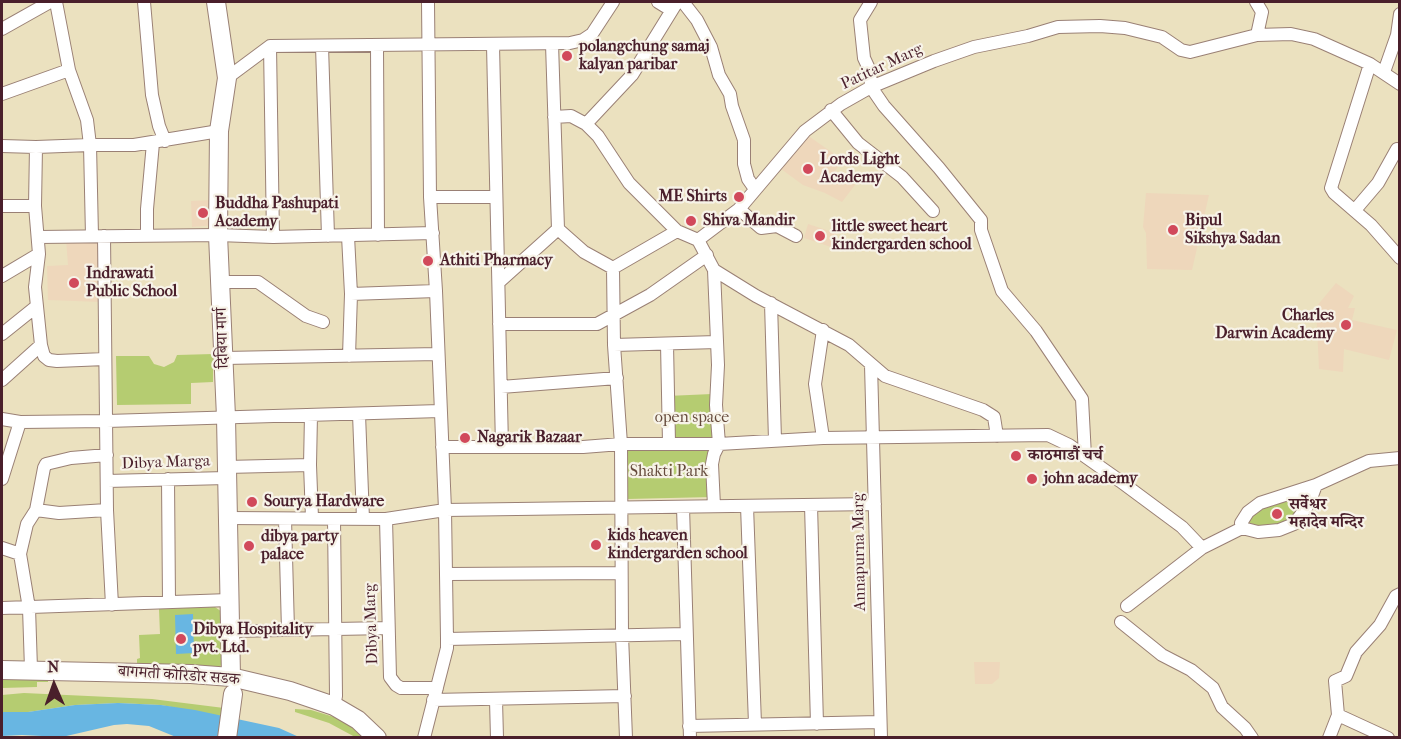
<!DOCTYPE html>
<html>
<head>
<meta charset="utf-8">
<style>
  body { margin:0 }
  #map { position:relative; width:1401px; height:739px; overflow:hidden; background:#ebe1bf; font-family:"IM FELL French Canon",serif }
  canvas { display:block }
  .frame { position:absolute; inset:0; border:3px solid #4a1f2b; pointer-events:none }
  .north { position:absolute; left:24px; top:655px; width:60px; height:60px; -webkit-text-stroke:4px #f7f3e8; paint-order:stroke; rotate:358deg; font-size:16px; font-weight:700; line-height:24px; text-align:center; color:#4a1f2b }
  .north::after { content:''; display:block; margin:auto; width:21px; height:27px; background:#4a1f2b; clip-path:polygon(50% 0,100% 100%,50% 72%,0 100%) }
</style>
</head>
<body>
<div id="map">
<canvas width="1401" height="739"></canvas>
<div class="frame"></div>
<div class="north">N</div>
</div>
<script>
const ctx = document.querySelector('canvas').getContext('2d');
ctx.lineJoin = 'round';
function fill(path, color) {
  ctx.fillStyle = color;
  ctx.fill(path, 'evenodd');
}
function poly(rows) {
  const path = new Path2D();
  for (const r of rows) {
    path.moveTo(r[0], r[1]);
    for (let i = 2; i < r.length; i += 2) path.lineTo(r[i], r[i + 1]);
  }
  return path;
}
function trace(path, color, width, dash) {
  ctx.strokeStyle = color;
  ctx.lineWidth = width;
  ctx.lineCap = dash ? 'butt' : 'round';
  ctx.setLineDash(dash || []);
  ctx.stroke(path);
}
function drawText(font, color, halo, rows, align = 'center') {
  ctx.font = font + ' "IM FELL French Canon","Noto Serif Devanagari",serif';
  ctx.lineWidth = 4.5;
  ctx.setLineDash([]);
  ctx.textBaseline = 'middle';
  ctx.strokeStyle = halo;
  ctx.fillStyle = color;
  for (const [text, x, y, turn = 0] of rows) {
    ctx.save();
    ctx.translate(x, y);
    ctx.rotate((+turn || 0) * Math.PI / 180);
    ctx.textAlign = isNaN(turn) ? turn : align;
    if (halo) ctx.strokeText(text, 0, 0);
    ctx.fillText(text, 0, 0);
    ctx.restore();
  }
}
const built = poly([
  [807,135,843,160,835,171,855,185,842,202,825,193,803,185,777,166],
  [1146,193,1209,195,1192,270,1147,269,1146,233,1143,227],
  [213,200,214,225,192,227,191,201],
  [808,224,836,233,831,247,804,238],
  [66,239,95,239,100,243,101,302,48,300,47,266,68,265],
  [1336,283,1354,296,1348,308,1355,308,1352,320,1397,330,1389,360,1344,349,1343,372,1319,369,1316,307],
  [974,662,1000,662,999,678,992,684,975,684]
]);
const green = poly([
  [213,354,213,382,191,383,191,404,117,405,116,356,149,356,154,364,164,367,174,362,177,355],
  [712,394,717,443,669,443,667,396],
  [711,445,712,497,627,499,626,447],
  [1316,485,1294,524,1258,532,1245,522,1251,512],
  [215,607,222,612,222,664,218,669,137,667,137,659,140,658,139,635,160,634,159,609],
  [2,676,48,676,48,682,37,682,37,687,2,688],
  [24,693,152,699,224,708,223,717,161,705,118,703,75,705,28,712,2,712,2,695],
  [295,709,311,710,334,717,345,722,365,737,355,737,329,723,295,712]
]);
const water = poly([
  [193,614,194,653,176,654,175,615],
  [118,703,161,705,195,710,279,728,299,737,176,737,149,726,127,724,114,725,62,737,22,735,2,736,2,712,28,712,75,705]
]);
const street = poly([
  [56,2,69,70,87,120,90,145,92,236],
  [144,2,152,95,159,126,165,141],
  [658,2,671,10],
  [683,2,697,20,711,47,719,75,730,94,732,106,744,140,744,164,748,179,755,189],
  [871,2,860,20,864,58,870,71,871,87,884,106,939,168,981,220,981,230,1002,291,1036,331,1082,399,1085,456],
  [1256,2,1262,12,1257,35],
  [2,29,50,2],
  [552,44,558,229,584,252,613,268,614,345,621,444,622,635,626,738],
  [493,45,502,446],
  [270,46,273,237],
  [322,46,328,236],
  [377,46,378,235],
  [1370,64,1331,188,1334,193,1371,225,1400,258],
  [1384,72,1397,35,1400,14],
  [227,78,270,46,570,43,583,40,592,34,613,2],
  [2,94,69,70],
  [831,110,858,143,902,177,933,211],
  [554,117,571,116,586,124,598,136,629,183,677,231,698,240,714,270,756,296,849,345,885,376,983,410,994,417,997,436],
  [586,124,632,75,677,2],
  [2,146,36,147,90,145,134,145,219,131],
  [36,147,35,206,39,254,35,287,41,345,44,356,49,360,57,361,105,359],
  [430,197,496,197],
  [2,206,35,206],
  [739,209,761,228,777,226,796,236],
  [1355,210,1378,183,1397,149],
  [104,236,107,510,112,605],
  [147,236,147,209,153,143],
  [348,236,351,294,349,356],
  [38,237,218,235,273,237,433,233],
  [698,240,739,209,805,131,841,104,871,87,934,61,974,47,1028,36,1058,27,1100,26,1125,28,1162,37,1181,50,1190,52,1257,35,1291,34,1314,39,1370,64,1400,84],
  [613,268,677,231],
  [714,270,718,365,716,405,719,444,714,454,712,464,714,506],
  [2,276,39,254],
  [221,282,258,282,306,316,323,322],
  [499,282,558,229],
  [351,294,436,291],
  [771,303,775,440],
  [499,324,597,324,650,295,707,255],
  [823,330,815,384,823,438],
  [2,334,37,306],
  [667,344,669,443],
  [614,345,717,342],
  [224,358,438,354],
  [871,365,881,738],
  [2,380,41,345],
  [501,387,617,378],
  [359,414,363,519],
  [311,415,310,465,312,518],
  [2,419,20,422,107,421,440,411],
  [442,447,583,447,621,444,719,444,823,438,1048,435,1069,445,1120,481,1182,527,1202,548],
  [226,467,310,465],
  [2,479,20,422],
  [168,479,169,602],
  [107,481,226,478],
  [1316,485,1309,504,1294,524,1279,530,1258,532,1242,528,1241,523,1248,512,1260,503,1316,485],
  [1316,485,1369,461,1400,458],
  [811,505,817,724],
  [747,506,755,724],
  [683,507,690,738],
  [36,510,44,468,46,464,71,458,107,455],
  [227,518,386,519,445,510,875,504],
  [285,519,288,630],
  [386,519,390,677,396,685,401,688,437,688],
  [2,548,20,554],
  [447,574,621,573],
  [1127,606,1202,548,1242,528],
  [2,608,229,600],
  [1121,622,1162,655,1191,670,1213,688,1222,707,1245,728,1252,738],
  [230,631,388,628],
  [447,639,686,634],
  [31,669,29,608,20,554,27,524,36,510,59,513,107,510],
  [433,700,625,696],
  [496,700,497,738],
  [334,706,336,696,334,519],
  [1338,715,1388,738],
  [689,726,880,722],
  [424,738,447,648,447,639,445,510,436,291,430,197,428,2],
  [1329,738,1338,715,1335,681,1346,676,1356,652,1380,625,1396,596,1400,594]
]);
const secondary = poly([
  [216,2,227,78,219,131,218,235,226,417,231,677],
  [2,670,191,674,231,677,290,691,334,706,358,720,377,738],
  [227,738,233,694]
]);
const markers = [
  [567,56,6,"#d1495b"],
  [808,169,6,"#d1495b"],
  [739,197,6,"#d1495b"],
  [203,213,6,"#d1495b"],
  [691,221,6,"#d1495b"],
  [1173,230,6,"#d1495b"],
  [820,236,6,"#d1495b"],
  [428,261,6,"#d1495b"],
  [74,283,6,"#d1495b"],
  [1346,325,6,"#d1495b"],
  [465,438,6,"#d1495b"],
  [1016,456,6,"#d1495b"],
  [1032,479,6,"#d1495b"],
  [252,502,6,"#d1495b"],
  [1277,514,6,"#d1495b"],
  [596,545,6,"#d1495b"],
  [249,546,6,"#d1495b"],
  [181,639,6,"#d1495b"]
];
const poiNames = [
  ["polangchung samaj",579,47],
  ["kalyan paribar",579,65],
  ["Lords Light",820,160],
  ["Academy",820,178],
  ["ME Shirts",727,197,"right"],
  ["Buddha Pashupati",215,204],
  ["Academy",215,222],
  ["Shiva Mandir",703,221],
  ["Bipul",1185,221],
  ["Sikshya Sadan",1185,239],
  ["little sweet heart",832,227],
  ["kindergarden school",832,245],
  ["Athiti Pharmacy",440,261],
  ["Indrawati",86,274],
  ["Public School",86,292],
  ["Charles",1334,316,"right"],
  ["Darwin Academy",1334,334,"right"],
  ["Nagarik Bazaar",477,438],
  ["काठमाडौं चर्च",1028,456],
  ["john academy",1044,479],
  ["Sourya Hardware",264,502],
  ["सर्वेश्वर",1289,505],
  ["महादेव मन्दिर",1289,523],
  ["kids heaven",608,536],
  ["kindergarden school",608,554],
  ["dibya party",261,537],
  ["palace",261,555],
  ["Dibya Hospitality",193,630],
  ["pvt. Ltd.",193,648]
];
const streetNames = [
  ["Patitar Marg",882,67,-25],
  ["दिबिया मार्ग",223,338,-92],
  ["Dibya Marga",166,463,-2],
  ["Annapurna Marg",860,552,-91],
  ["Dibya Marg",372,624,-92],
  ["बागमती कोरिडोर सडक",179,676,4]
];
const parkNames = [
  ["open space",692,418],
  ["Shakti Park",669,472]
];
fill(built, '#eed7bb');
fill(green, '#b5cc71');
fill(water, '#68b6e2');
trace(street, '#9a8075', 14);
trace(secondary, '#9a8075', 20);
trace(street, '#fff', 12);
trace(secondary, '#fff', 18);
for (const [x, y, r, color] of markers) {
  const dot = new Path2D();
  dot.arc(x, y, r, 0, 2 * Math.PI);
  ctx.fillStyle = color;
  ctx.fill(dot);
  trace(dot, '#f7f3e8', 2);
}
drawText('bold 16px', '#4a1f2b', '#f7f3e8', poiNames, 'left');
drawText('16px', '#4a1f2b', '#f7f3e8', streetNames);
drawText('16px', '#654a3c', '#f7f3e8', parkNames);
</script>
</body>
</html>
